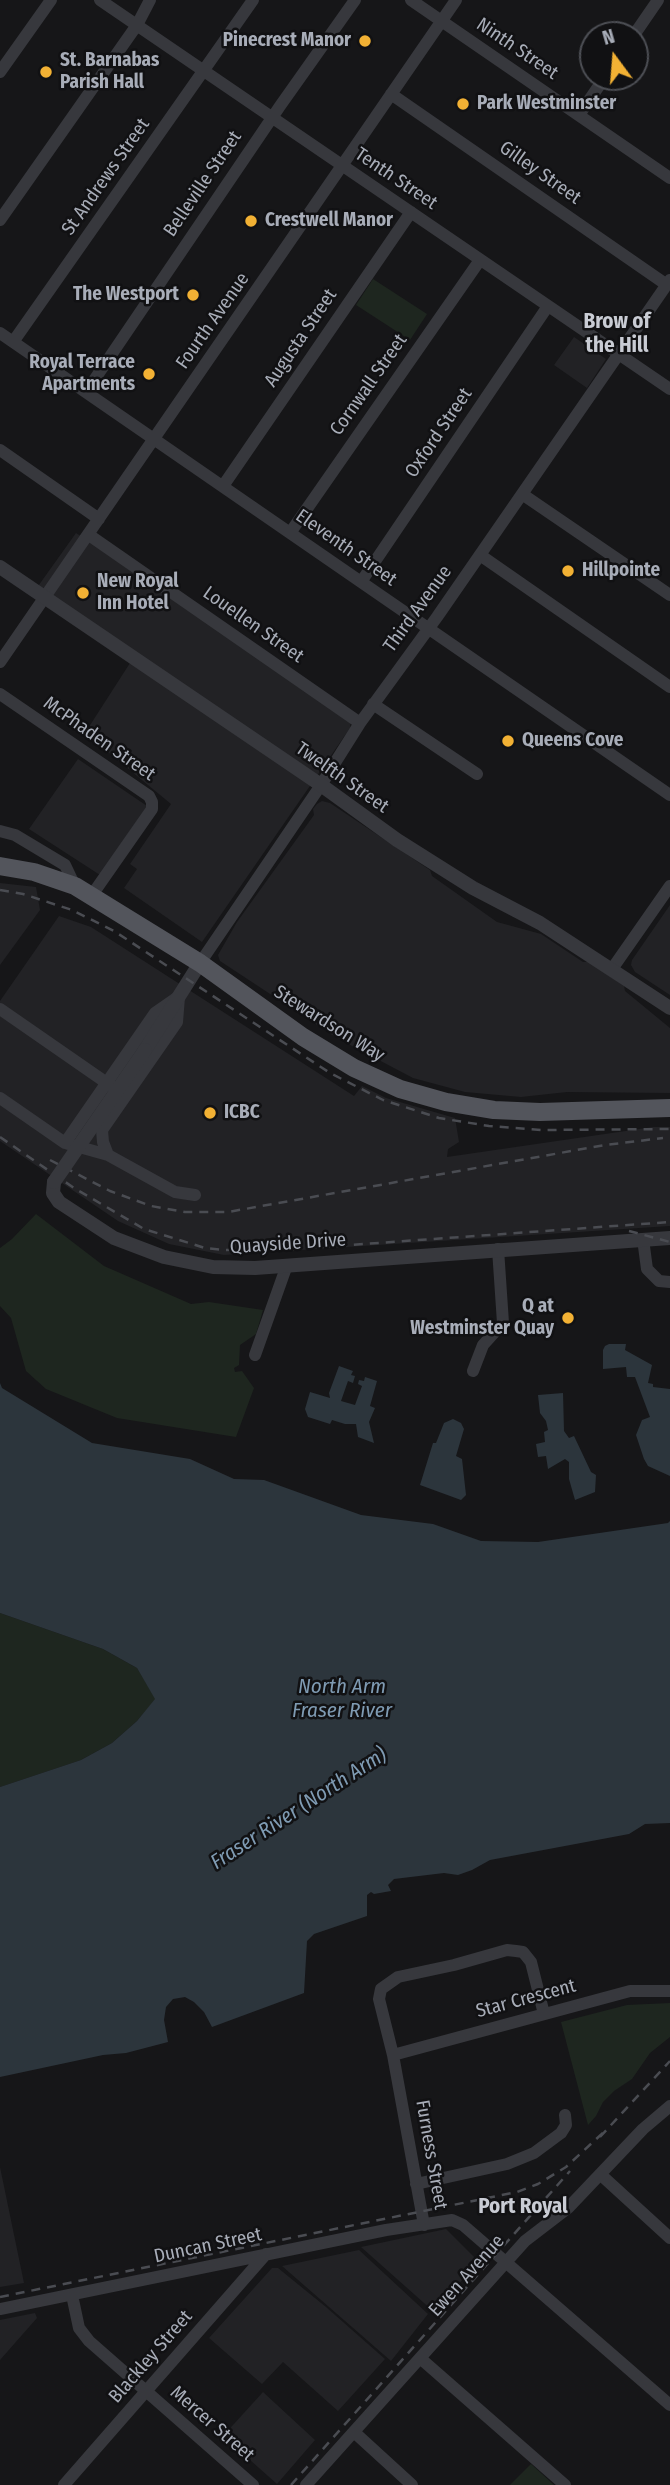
<!DOCTYPE html>
<html>
<head>
<meta charset="utf-8">
<style>
  body { margin:0 }
  #map { position:relative; width:670px; height:2485px; overflow:hidden; background:#161618; font-family:"Fira Sans Condensed",sans-serif }
  canvas { display:block }
  .north { position:absolute; left:579px; top:21px; width:70px; height:70px; box-sizing:border-box; background:#111113; border:2px solid #4d4f55; border-radius:50%; rotate:344deg; font-size:19px; font-weight:700; line-height:28px; text-align:center; color:#a8adb8 }
  .north::after { content:''; display:block; margin:auto; width:24px; height:32px; background:#f2b134; clip-path:polygon(50% 0,100% 100%,50% 72%,0 100%) }
</style>
</head>
<body>
<div id="map">
<canvas width="670" height="2485"></canvas>
<div class="north">N</div>
</div>
<script>
const ctx = document.querySelector('canvas').getContext('2d');
ctx.lineJoin = 'round';
function fill(path, color) {
  ctx.fillStyle = color;
  ctx.fill(path, 'evenodd');
}
function poly(rows) {
  const path = new Path2D();
  for (const r of rows) {
    path.moveTo(r[0], r[1]);
    for (let i = 2; i < r.length; i += 2) path.lineTo(r[i], r[i + 1]);
  }
  return path;
}
function trace(path, color, width, dash) {
  ctx.strokeStyle = color;
  ctx.lineWidth = width;
  ctx.lineCap = dash ? 'butt' : 'round';
  ctx.setLineDash(dash || []);
  ctx.stroke(path);
}
function drawText(font, color, halo, rows, align = 'center') {
  ctx.font = font + ' "Fira Sans Condensed",sans-serif';
  ctx.lineWidth = 5;
  ctx.setLineDash([]);
  ctx.textBaseline = 'middle';
  ctx.strokeStyle = halo;
  ctx.fillStyle = color;
  for (const [text, x, y, turn = 0] of rows) {
    ctx.save();
    ctx.translate(x, y);
    ctx.rotate((+turn || 0) * Math.PI / 180);
    ctx.textAlign = isNaN(turn) ? turn : align;
    if (halo) ctx.strokeText(text, 0, 0);
    ctx.fillText(text, 0, 0);
    ctx.restore();
  }
}
const built = poly([
  [574,337,606,359,587,388,554,365],
  [76,533,352,711,350,728,202,942,124,888,137,869,130,864,171,804,85,733,130,663,31,596],
  [78,759,147,806,100,875,29,829],
  [322,801,330,803,430,870,432,876,497,922,541,934,583,962,589,962,624,986,625,991,670,1028,670,1093,567,1092,521,1097,465,1092,413,1078,337,1038,220,961,218,955,237,922,314,815,313,809,317,804],
  [0,883,36,887,40,910,0,965],
  [670,905,670,995,635,972,631,965,632,960],
  [59,916,91,927,354,1096,362,1086,386,1098,455,1118,459,1142,448,1149,447,1157,653,1127,670,1127,670,1226,224,1255,169,1244,118,1221,0,1141,0,1001],
  [0,2167,24,2283,0,2287],
  [446,2229,479,2262,433,2311,361,2247],
  [359,2250,428,2314,391,2361,282,2266],
  [272,2268,278,2268,326,2307,385,2359,338,2411,283,2362,262,2384,209,2338],
  [35,2313,37,2318,0,2360,0,2320],
  [263,2392,315,2440,277,2484,223,2436]
]);
const green = poly([
  [373,279,427,314,410,340,356,305],
  [36,1214,104,1266,191,1304,209,1302,263,1310,256,1334,240,1345,239,1365,234,1368,235,1372,242,1371,254,1388,236,1437,117,1418,46,1389,26,1371,11,1318,0,1306,0,1248,12,1239],
  [0,1613,103,1649,137,1668,156,1699,137,1721,112,1743,81,1760,0,1787],
  [670,2003,670,2037,650,2053,632,2079,614,2091,603,2102,596,2116,588,2125,561,2022,627,2005],
  [531,2464,554,2485,510,2485]
]);
const water = poly([
  [609,1344,626,1344,625,1350,652,1365,648,1383,653,1384,653,1387,670,1389,670,1476,648,1466,644,1459,636,1435,642,1420,650,1417,635,1377,627,1377,626,1367,603,1369,603,1350,605,1346],
  [339,1366,353,1371,351,1375,355,1376,353,1383,348,1381,341,1401,355,1405,362,1386,358,1384,359,1380,364,1381,365,1377,377,1381,370,1406,375,1408,369,1422,374,1443,358,1437,356,1424,345,1424,332,1420,330,1424,308,1417,305,1409,310,1392,330,1398,329,1393],
  [0,1383,2,1388,92,1443,190,1459,234,1479,264,1480,361,1515,433,1524,481,1541,538,1542,668,1523,670,1521,670,1823,645,1824,629,1834,490,1860,472,1870,458,1875,444,1873,394,1879,388,1885,391,1891,374,1894,371,1892,367,1895,367,1916,314,1934,307,1941,304,1993,212,2027,204,2012,194,2002,185,1997,173,1999,166,2007,164,2020,168,2042,126,2053,103,2055,0,2077,0,1787,81,1760,112,1743,137,1721,155,1699,137,1668,103,1649,0,1613],
  [563,1393,564,1431,569,1438,574,1436,591,1472,596,1475,595,1492,575,1500,569,1479,569,1462,565,1459,548,1469,546,1456,538,1457,536,1444,545,1442,544,1432,548,1430,546,1421,540,1413,538,1395],
  [453,1419,461,1423,464,1429,456,1456,462,1459,466,1495,461,1500,420,1485,433,1443,436,1443,444,1423]
]);
const minor = poly([
  [100,0,670,389],
  [411,0,670,178],
  [634,35,658,0],
  [0,72,51,0],
  [391,94,667,285],
  [579,115,605,77],
  [0,220,137,25,150,0],
  [0,333,670,795],
  [13,342,253,0],
  [86,392,280,106,355,0],
  [0,450,99,519],
  [223,486,411,212],
  [522,494,670,595],
  [290,533,480,260],
  [89,535,360,723],
  [480,555,670,687],
  [361,582,548,306],
  [0,662,456,0],
  [0,694,149,796,152,802,152,809,92,895],
  [373,704,477,774],
  [0,831,15,835,65,865,75,886],
  [200,963,321,785,360,723,437,617,670,280],
  [612,969,670,886],
  [0,1009,114,1088],
  [0,1098,65,1143,108,1155,175,1192,195,1195],
  [65,1143,155,1013,178,997],
  [108,1155,103,1142,102,1130,177,1022,179,997],
  [643,1239,647,1269,659,1281,670,1282],
  [255,1355,287,1265],
  [473,1371,483,1345,503,1323,498,1249],
  [393,2055,630,1991,670,1991],
  [600,2174,670,2238],
  [416,2184,507,2164,534,2153,561,2133,566,2125,565,2115],
  [424,2225,393,2055,379,1999,381,1989,398,1977,454,1965,507,1950,516,1951,523,1952,531,1962,544,2014],
  [72,2295,79,2328,89,2341,253,2485],
  [0,2309,386,2230,452,2220,463,2225,670,2405],
  [420,2358,565,2485],
  [354,2432,412,2485],
  [64,2485,266,2254],
  [306,2485,525,2241,568,2208,643,2129,670,2106]
]);
const tertiary = poly([
  [0,567,321,785,397,840,473,888,540,923,670,1008],
  [145,1050,200,963],
  [54,1182,53,1193,59,1202,114,1238,164,1257,213,1267,255,1268,670,1238]
]);
const primary = poly([
  [0,866,34,872,75,886,200,963,303,1037,354,1068,400,1089,446,1102,494,1110,540,1112,670,1108]
]);
const rail = poly([
  [0,890,23,894,72,910,114,931,330,1073,383,1100,439,1118,489,1126,542,1130,670,1129],
  [0,1137,74,1188,144,1229,205,1248,225,1250,294,1249,670,1222],
  [50,1160,110,1191,151,1206,185,1212,228,1212,605,1145,663,1138],
  [629,1231,670,1242],
  [600,2137,670,2061],
  [0,2297,517,2192,538,2184,566,2167,606,2130],
  [291,2485,570,2171]
]);
const tertiaryBridge = poly([
  [54,1182,145,1050]
]);
const markers = [
  [365,41,7,"#f2b134"],
  [46,72,7,"#f2b134"],
  [463,104,7,"#f2b134"],
  [251,221,7,"#f2b134"],
  [193,295,7,"#f2b134"],
  [149,374,7,"#f2b134"],
  [568,571,7,"#f2b134"],
  [83,593,7,"#f2b134"],
  [508,741,7,"#f2b134"],
  [210,1113,7,"#f2b134"],
  [568,1318,7,"#f2b134"]
];
const poiNames = [
  ["Pinecrest Manor",351,41,"right"],
  ["St. Barnabas",60,61],
  ["Parish Hall",60,83],
  ["Park Westminster",477,104],
  ["Crestwell Manor",265,221],
  ["The Westport",179,295,"right"],
  ["Royal Terrace",135,363,"right"],
  ["Apartments",135,385,"right"],
  ["Hillpointe",582,571],
  ["New Royal",97,582],
  ["Inn Hotel",97,604],
  ["Queens Cove",522,741],
  ["ICBC",224,1113],
  ["Q at",554,1307,"right"],
  ["Westminster Quay",554,1329,"right"]
];
const streetNames = [
  ["Ninth Street",517,49,34],
  ["Gilley Street",540,173,35],
  ["St Andrews Street",106,177,-55],
  ["Tenth Street",396,179,34],
  ["Belleville Street",203,184,-56],
  ["Fourth Avenue",213,321,-55],
  ["Augusta Street",301,338,-56],
  ["Cornwall Street",369,385,-55],
  ["Oxford Street",439,433,-56],
  ["Eleventh Street",346,548,35],
  ["Third Avenue",418,609,-54],
  ["Louellen Street",253,625,35],
  ["McPhaden Street",99,739,35],
  ["Twelfth Street",342,778,35],
  ["Stewardson Way",329,1024,32],
  ["Quayside Drive",288,1244,-4],
  ["Star Crescent",526,1999,-15],
  ["Furness Street",431,2155,80],
  ["Duncan Street",208,2246,-12],
  ["Ewen Avenue",467,2276,-48],
  ["Blackley Street",151,2357,-49],
  ["Mercer Street",212,2424,41]
];
const neighbourhoodNames = [
  ["Brow of",617,322],
  ["the Hill",617,346],
  ["Port Royal",523,2207]
];
const waterNames = [
  ["North Arm",342,1687],
  ["Fraser River",342,1711],
  ["Fraser River (North Arm)",299,1809,-33]
];
fill(built, '#222225');
fill(green, '#1e261f');
fill(water, '#2c353c');
trace(minor, '#37383d', 12);
trace(tertiary, '#37383d', 14);
trace(primary, '#53555c', 18);
trace(rail, '#4a4c52', 2.5, [9, 7]);
trace(tertiaryBridge, '#37383d', 14);
for (const [x, y, r, color] of markers) {
  const dot = new Path2D();
  dot.arc(x, y, r, 0, 2 * Math.PI);
  ctx.fillStyle = color;
  ctx.fill(dot);
  trace(dot, '#111113', 2.5);
}
drawText('bold 19px', '#a8adb8', '#111113', poiNames, 'left');
drawText('19px', '#a8adb8', '#111113', streetNames);
drawText('bold 21px', '#c9ccd4', '#111113', neighbourhoodNames);
drawText('italic 21px', '#7f9bb3', '#111113', waterNames);
</script>
</body>
</html>
